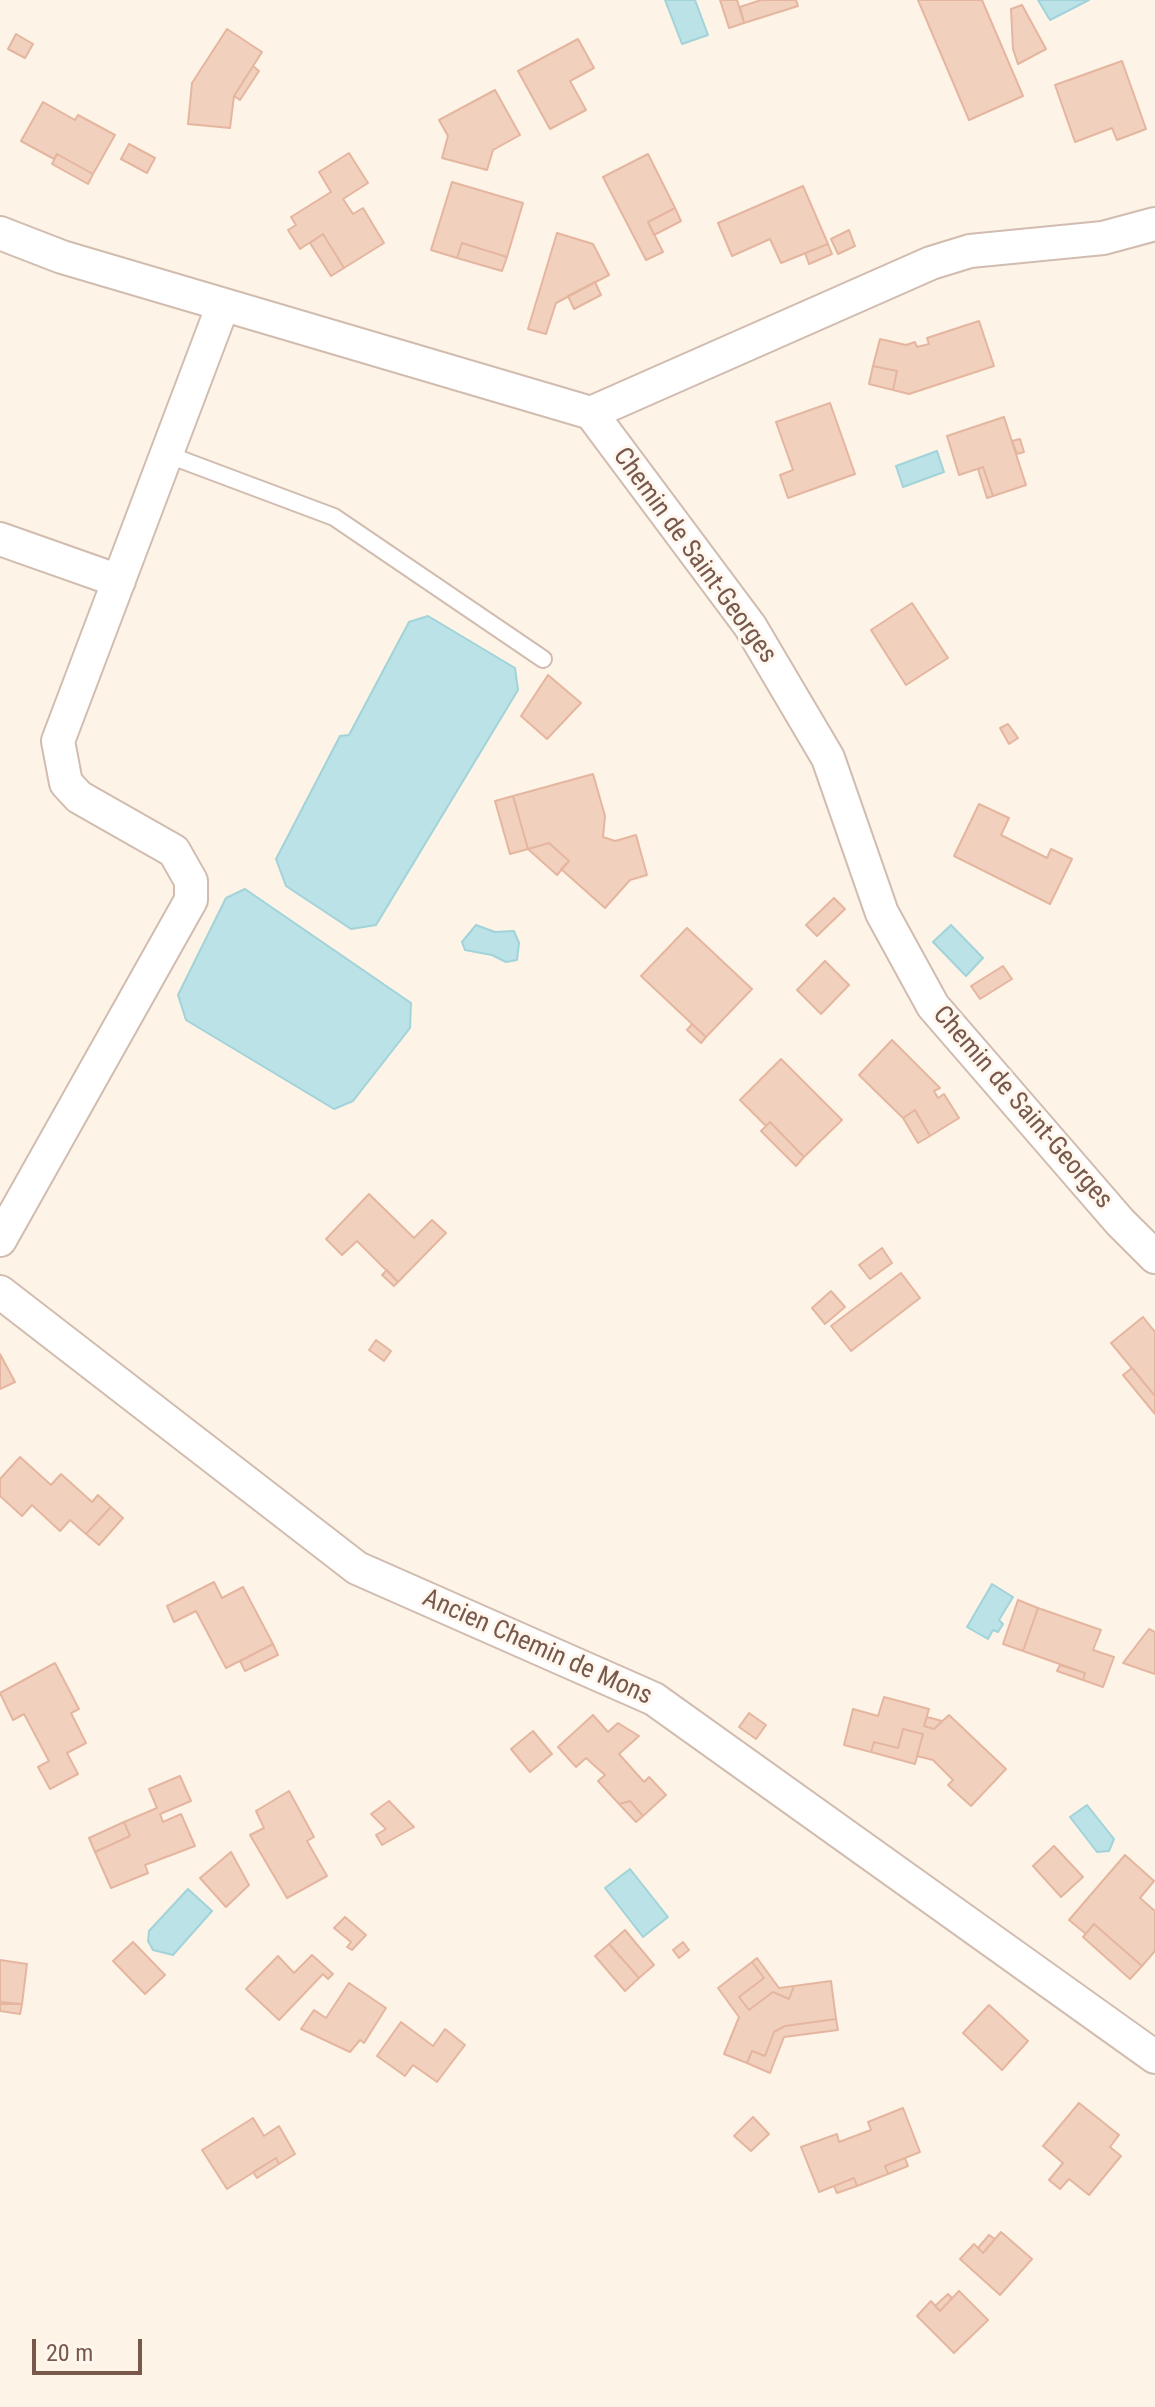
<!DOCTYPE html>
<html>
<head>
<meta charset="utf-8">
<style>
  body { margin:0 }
  #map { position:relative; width:1155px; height:2407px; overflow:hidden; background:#fdf3e7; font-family:"Roboto Condensed",sans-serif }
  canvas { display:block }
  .scale { position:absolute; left:32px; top:2339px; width:110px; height:36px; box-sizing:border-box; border:4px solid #77584b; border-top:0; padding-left:10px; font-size:24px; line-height:28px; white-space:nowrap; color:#77584b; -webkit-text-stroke:6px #fff7ee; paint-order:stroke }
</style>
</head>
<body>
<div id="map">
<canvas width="1155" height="2407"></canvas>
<div class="scale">20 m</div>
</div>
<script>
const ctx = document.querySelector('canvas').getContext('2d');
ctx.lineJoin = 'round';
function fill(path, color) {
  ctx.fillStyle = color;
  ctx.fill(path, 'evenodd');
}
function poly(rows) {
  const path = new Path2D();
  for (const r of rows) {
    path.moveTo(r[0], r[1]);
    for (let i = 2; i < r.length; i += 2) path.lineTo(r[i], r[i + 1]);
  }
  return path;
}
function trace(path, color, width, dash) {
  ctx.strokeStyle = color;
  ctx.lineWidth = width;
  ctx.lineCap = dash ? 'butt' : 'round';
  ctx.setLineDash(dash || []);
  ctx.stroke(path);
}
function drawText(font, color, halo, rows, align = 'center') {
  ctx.font = font + ' "Roboto Condensed",sans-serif';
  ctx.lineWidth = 6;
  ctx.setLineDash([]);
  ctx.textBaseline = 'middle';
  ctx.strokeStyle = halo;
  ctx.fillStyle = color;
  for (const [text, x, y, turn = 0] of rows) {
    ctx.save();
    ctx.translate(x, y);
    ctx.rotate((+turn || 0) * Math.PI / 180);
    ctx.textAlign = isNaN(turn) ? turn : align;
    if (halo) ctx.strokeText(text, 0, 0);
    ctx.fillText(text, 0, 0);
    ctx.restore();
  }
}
const water = poly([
  [665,0,695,0,708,35,682,44,665,0],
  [1038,0,1089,0,1050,20,1038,0],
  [937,451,944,472,903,487,896,466,937,451],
  [428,616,515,668,518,690,376,925,351,929,286,886,276,859,340,736,349,735,409,622,428,616],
  [245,889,411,1003,410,1028,353,1101,334,1109,186,1020,178,995,226,898,245,889],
  [476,925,495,932,514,931,519,943,517,960,506,962,492,955,465,950,462,942,476,925],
  [951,925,983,958,966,976,933,942,951,925],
  [992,1584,1013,1597,999,1620,1003,1624,998,1632,993,1630,988,1639,967,1627,992,1584],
  [1087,1805,1114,1839,1109,1851,1097,1852,1070,1817,1087,1805],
  [630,1869,668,1917,643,1937,605,1888,630,1869],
  [188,1889,212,1911,173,1955,153,1950,148,1941,149,1931,188,1889]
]);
const building = poly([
  [720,0,737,0,744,23,729,28,720,0],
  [761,0,796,0,798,6,744,23,740,7,761,0],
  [918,0,982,0,1023,96,969,120,918,0],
  [1022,5,1046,49,1018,64,1013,49,1011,9,1022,5],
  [227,29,262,52,234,96,230,128,188,124,192,83,227,29],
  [16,34,33,44,25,58,8,49,16,34],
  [578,39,594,68,570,81,586,110,550,129,518,71,578,39],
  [1122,61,1146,129,1117,140,1112,128,1075,142,1055,85,1122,61],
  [253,66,259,71,240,100,234,96,253,66],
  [495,90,520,135,493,150,487,170,442,158,448,136,439,120,495,90],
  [43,102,75,120,78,115,115,135,93,174,57,154,54,159,21,141,43,102],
  [129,144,155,158,147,173,121,159,129,144],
  [349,153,368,183,343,199,353,214,363,208,384,243,344,268,323,234,300,249,288,230,296,225,291,217,331,192,319,172,349,153],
  [57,154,93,174,88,184,52,164,57,154],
  [648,154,675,208,648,222,663,252,646,260,603,177,648,154],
  [452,182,523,203,507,257,462,243,457,258,431,250,452,182],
  [803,186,828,244,781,263,770,239,732,256,718,223,803,186],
  [675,208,681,221,654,235,648,222,675,208],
  [849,230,855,246,838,254,831,239,849,230],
  [557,233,593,244,609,275,556,303,546,334,528,329,557,233],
  [323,234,344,268,331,276,310,243,323,234],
  [462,243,507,257,502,271,457,258,462,243],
  [828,244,832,254,809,264,805,253,828,244],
  [595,282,601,295,574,309,568,296,595,282],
  [979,321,994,366,909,394,893,390,897,371,873,366,880,339,906,345,915,342,917,347,929,344,927,338,979,321],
  [873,366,897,371,893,390,869,384,873,366],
  [830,403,855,474,788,498,780,475,793,470,776,422,830,403],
  [1004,417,1026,485,993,496,983,467,959,475,947,436,1004,417],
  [1020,439,1024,452,1017,454,1012,441,1020,439],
  [983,467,993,496,987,498,978,469,983,467],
  [912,603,948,658,906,685,871,630,912,603],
  [548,675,581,703,547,739,521,716,548,675],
  [1008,724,1018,738,1009,744,1000,728,1008,724],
  [593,774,605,816,603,837,615,841,636,835,647,875,630,880,605,908,561,869,569,861,549,843,528,849,513,796,593,774],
  [513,796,528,849,510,854,495,801,513,796],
  [979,804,1009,818,1001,835,1047,858,1051,849,1072,859,1050,904,954,856,979,804],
  [549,843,569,861,557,875,528,849,549,843],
  [834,898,845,909,817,936,806,925,834,898],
  [687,928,752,989,706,1037,641,976,687,928],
  [825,961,849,985,821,1014,797,990,825,961],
  [1003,966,1012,979,980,999,971,986,1003,966],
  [692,1024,706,1037,701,1043,687,1030,692,1024],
  [892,1040,940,1088,934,1091,938,1098,944,1094,959,1118,930,1136,915,1110,903,1118,859,1075,892,1040],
  [781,1059,842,1120,804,1157,770,1122,766,1126,740,1100,781,1059],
  [915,1110,930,1136,918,1143,903,1118,915,1110],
  [770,1122,804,1157,796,1166,761,1131,770,1122],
  [369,1194,414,1238,432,1220,446,1233,398,1282,357,1241,342,1255,326,1239,369,1194],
  [882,1248,892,1263,870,1279,859,1265,882,1248],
  [387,1270,398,1282,394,1286,382,1275,387,1270],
  [901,1273,920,1298,851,1351,831,1326,901,1273],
  [831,1291,845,1307,825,1324,812,1308,831,1291],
  [1143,1317,1155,1332,1155,1396,1111,1343,1143,1317],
  [376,1340,391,1351,384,1361,369,1350,376,1340],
  [0,1354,15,1382,0,1389,0,1354],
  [1132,1368,1155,1396,1155,1414,1123,1375,1132,1368],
  [20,1457,51,1485,61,1474,92,1502,98,1495,111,1507,86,1534,70,1520,60,1531,32,1505,22,1516,0,1496,0,1479,20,1457],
  [111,1507,123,1518,99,1545,86,1534,111,1507],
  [214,1582,222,1598,243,1587,273,1644,226,1668,196,1611,174,1622,167,1606,214,1582],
  [1018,1600,1038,1608,1023,1651,1003,1644,1018,1600],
  [1038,1608,1101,1630,1093,1650,1114,1657,1103,1687,1083,1680,1085,1673,1023,1651,1038,1608],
  [1149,1629,1155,1632,1155,1674,1123,1663,1149,1629],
  [273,1644,278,1655,245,1671,240,1661,273,1644],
  [55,1663,79,1709,71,1713,86,1743,67,1753,78,1774,50,1789,38,1767,49,1761,24,1714,13,1720,0,1693,55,1663],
  [1060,1665,1085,1673,1083,1680,1057,1671,1060,1665],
  [884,1697,929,1709,924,1726,934,1729,949,1715,1006,1769,971,1806,948,1785,953,1780,933,1760,917,1756,923,1734,903,1729,898,1748,874,1742,871,1752,844,1745,853,1709,878,1716,884,1697],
  [749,1713,766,1725,756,1739,739,1727,749,1713],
  [593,1715,608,1732,618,1723,639,1736,619,1754,644,1782,649,1777,666,1795,643,1816,630,1801,619,1804,598,1781,605,1775,586,1758,576,1767,558,1747,593,1715],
  [927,1717,942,1721,934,1729,924,1726,927,1717],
  [903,1729,923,1734,915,1764,871,1752,874,1742,898,1748,903,1729],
  [533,1731,552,1754,530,1772,511,1749,533,1731],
  [180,1776,191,1801,160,1814,163,1822,181,1814,195,1846,145,1865,148,1873,111,1888,95,1852,130,1836,124,1822,157,1808,149,1789,180,1776],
  [289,1791,314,1837,307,1841,327,1876,287,1898,250,1835,264,1828,256,1811,289,1791],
  [389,1801,414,1827,382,1845,376,1835,386,1829,371,1814,389,1801],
  [630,1801,643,1816,636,1822,619,1804,630,1801],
  [124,1822,130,1836,95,1852,89,1838,124,1822],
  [1054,1846,1083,1877,1061,1897,1033,1866,1054,1846],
  [231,1852,249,1885,226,1907,200,1878,231,1852],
  [1125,1855,1154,1881,1140,1898,1155,1911,1155,1951,1142,1966,1094,1924,1086,1934,1069,1920,1125,1855],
  [345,1917,366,1935,352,1950,347,1947,351,1942,334,1928,345,1917],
  [1094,1924,1142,1966,1130,1979,1083,1937,1094,1924],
  [625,1930,654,1965,639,1978,609,1944,625,1930],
  [133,1942,165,1975,145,1994,113,1961,133,1942],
  [683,1942,689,1950,679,1958,673,1950,683,1942],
  [609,1944,639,1978,625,1991,595,1956,609,1944],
  [312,1955,333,1974,328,1979,323,1974,279,2020,246,1989,278,1956,294,1973,312,1955],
  [757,1958,779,1988,794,1986,789,1999,773,1992,749,2010,739,1997,764,1978,752,1962,757,1958],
  [0,1960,27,1964,22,2004,0,2004,0,1960],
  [752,1962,764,1978,739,1997,749,2010,773,1992,789,1999,794,1986,831,1981,836,2019,785,2026,774,2032,765,2056,752,2051,747,2063,724,2054,739,2017,718,1988,752,1962],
  [349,1983,386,2008,364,2043,360,2040,350,2052,301,2029,314,2010,326,2018,349,1983],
  [0,2002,22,2004,20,2014,0,2011,0,2002],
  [989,2005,1028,2041,1002,2070,963,2033,989,2005],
  [836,2019,838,2030,784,2037,770,2073,747,2063,752,2051,765,2056,774,2032,785,2026,836,2019],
  [401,2022,433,2046,445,2029,465,2045,437,2082,413,2065,405,2076,377,2056,401,2022],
  [1079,2103,1119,2135,1110,2147,1121,2156,1089,2195,1069,2179,1060,2189,1049,2180,1063,2163,1043,2146,1079,2103],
  [903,2108,920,2152,885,2166,888,2174,857,2186,854,2178,819,2192,801,2147,837,2134,839,2142,871,2130,868,2122,903,2108],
  [753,2117,769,2134,751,2151,734,2136,753,2117],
  [253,2118,264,2136,279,2126,295,2154,279,2164,276,2158,227,2189,202,2150,253,2118],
  [276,2158,279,2164,257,2178,253,2172,276,2158],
  [905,2158,908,2166,888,2174,885,2166,905,2158],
  [854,2178,857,2186,837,2193,834,2186,854,2178],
  [1001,2232,1032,2259,1000,2295,960,2259,974,2244,983,2253,1001,2232],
  [989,2235,995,2239,983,2253,978,2248,989,2235],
  [959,2291,988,2320,954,2353,917,2316,931,2301,940,2311,959,2291],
  [948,2294,952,2298,940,2311,935,2306,948,2294]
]);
const lane = poly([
  [166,454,334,517,543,659]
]);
const street = poly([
  [0,233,62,257,591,413,931,263,970,251,1103,238,1155,224],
  [591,413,750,626,828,758,882,913,933,1006,1120,1222,1155,1257],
  [0,539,119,581],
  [0,1240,191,900,191,881,174,851,79,797,66,783,58,741,223,305],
  [0,1292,357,1568,654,1699,1155,2057]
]);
const streetNames = [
  ["Chemin de Saint-Georges",694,556,54],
  ["Chemin de Saint-Georges",1022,1108,49],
  ["Ancien Chemin de Mons",537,1648,24]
];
fill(water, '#bbe2e7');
trace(water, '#a1d3d9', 2);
fill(building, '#f2d0be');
trace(building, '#e5b69f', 2);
trace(lane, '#d1bcaf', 20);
trace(street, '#d1bcaf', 36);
trace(lane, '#fff', 16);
trace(street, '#fff', 32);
drawText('26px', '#77584b', '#fff7ee', streetNames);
</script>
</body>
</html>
